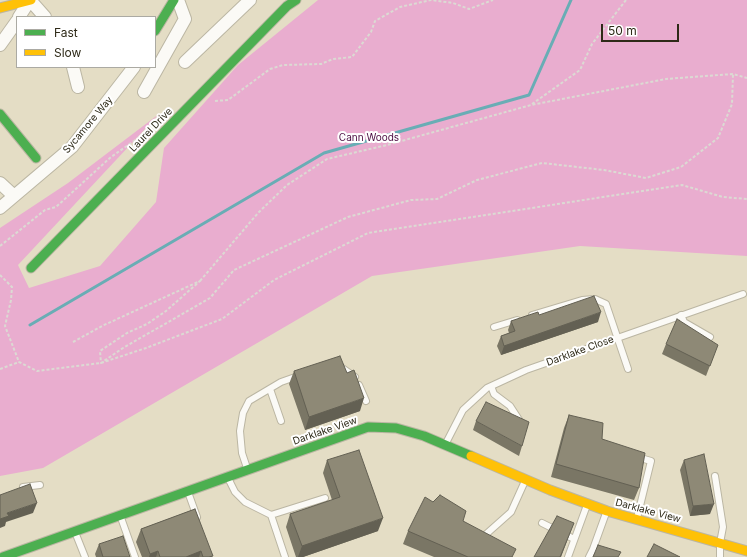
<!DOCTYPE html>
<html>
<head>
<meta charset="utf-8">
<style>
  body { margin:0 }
  #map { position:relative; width:747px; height:557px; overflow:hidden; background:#e4ddc5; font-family:Inter,sans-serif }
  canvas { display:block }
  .legend { position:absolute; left:16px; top:16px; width:140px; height:52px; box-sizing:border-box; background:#fff; border:1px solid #abaaa3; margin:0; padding:5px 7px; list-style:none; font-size:12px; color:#2e2a18 }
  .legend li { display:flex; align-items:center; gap:8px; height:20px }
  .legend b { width:20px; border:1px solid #abaaa3 }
  .scale { position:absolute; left:601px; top:24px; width:78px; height:18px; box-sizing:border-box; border:2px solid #2e2a18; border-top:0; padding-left:5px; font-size:12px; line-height:14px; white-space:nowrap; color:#2e2a18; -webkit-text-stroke:3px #fff; paint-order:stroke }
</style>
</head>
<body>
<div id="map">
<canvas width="747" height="557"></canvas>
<ul class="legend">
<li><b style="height:5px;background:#4caf50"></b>Fast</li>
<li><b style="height:5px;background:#ffc107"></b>Slow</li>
</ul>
<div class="scale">50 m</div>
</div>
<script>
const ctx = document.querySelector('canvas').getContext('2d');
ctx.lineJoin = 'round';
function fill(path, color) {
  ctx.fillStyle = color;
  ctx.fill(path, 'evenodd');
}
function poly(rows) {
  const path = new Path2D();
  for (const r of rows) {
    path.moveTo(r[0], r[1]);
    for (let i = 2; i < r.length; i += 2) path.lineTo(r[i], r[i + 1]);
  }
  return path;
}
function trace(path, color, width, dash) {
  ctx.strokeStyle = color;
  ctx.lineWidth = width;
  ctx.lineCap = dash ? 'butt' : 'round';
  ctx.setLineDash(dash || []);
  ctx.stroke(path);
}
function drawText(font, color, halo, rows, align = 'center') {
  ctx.font = font + ' Inter,sans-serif';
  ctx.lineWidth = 4;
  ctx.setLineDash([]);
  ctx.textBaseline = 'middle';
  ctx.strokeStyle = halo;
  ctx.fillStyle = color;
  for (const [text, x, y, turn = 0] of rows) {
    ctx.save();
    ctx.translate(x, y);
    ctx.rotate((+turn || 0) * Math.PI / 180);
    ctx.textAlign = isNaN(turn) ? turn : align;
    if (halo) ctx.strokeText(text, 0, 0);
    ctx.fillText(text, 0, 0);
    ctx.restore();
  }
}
const forest = poly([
  [318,0,747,0,747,256,580,246,372,276,43,468,0,476,0,228,68,183,159,114,18,265,29,288,100,266,156,202,164,148,238,65]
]);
const stream = poly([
  [30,325,324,153,529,95,571,0]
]);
const path = poly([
  [215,101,228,100,270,69,283,65,321,64,333,59,352,57,371,32,375,21,400,7,431,0,453,3,469,9,493,0],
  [532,104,580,70,592,44,626,0],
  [0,246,45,210,56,207,111,157,141,136],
  [0,275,12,287,11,300,5,326,19,362,37,371,101,363,146,348,222,319,274,280,368,233,682,185,723,197,747,199],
  [200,281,258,213,287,185,327,159,387,145,531,105,666,79,733,74,747,78],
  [73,342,102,326,200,281,166,311,147,324,127,333,100,351,101,363,123,348,210,298,234,270,348,217,411,200,437,199,477,180,542,163,604,170,646,178,681,167,718,138,732,104,733,74],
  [0,369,19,362]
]);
const lane = poly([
  [532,315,582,300,595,299,606,304,628,369],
  [681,315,684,322,710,337],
  [494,327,517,320],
  [338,365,355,377],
  [359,385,366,401],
  [491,386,494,394,510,406,521,423],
  [270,389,281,421],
  [446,443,463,410,487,388,526,370,743,294],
  [637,457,651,461,637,518],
  [247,468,242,453,240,431,243,413,249,401,281,382,298,376],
  [715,476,723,527,720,543,720,557],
  [228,478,235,492,245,502,271,515,325,498],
  [23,487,40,485],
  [188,492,197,517],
  [606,513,593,549,611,557],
  [120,515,135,557],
  [271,515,285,557],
  [542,523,574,539],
  [75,532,85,557],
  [484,536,511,512,525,481],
  [568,557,587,505],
  [589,557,593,549]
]);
const street = poly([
  [19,17,30,0,45,17],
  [0,45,17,21],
  [185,62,250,0],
  [73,67,78,87],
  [144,92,185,19,178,0],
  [0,183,14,196],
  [0,208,72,147,134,67]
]);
const fast = poly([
  [155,31,174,0],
  [0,114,36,158],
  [31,268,287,6,296,0],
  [3,557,368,427,396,428,424,436,471,456]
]);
const slow = poly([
  [0,8,31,0],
  [471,456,550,490,607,511,747,551]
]);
const wall = poly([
  [539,315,598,322,501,355,497,346,501,336,509,333,508,330,511,321],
  [666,344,714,355,706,376,662,354],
  [294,371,360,411,305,430,289,384],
  [569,415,602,439,639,488,634,500,551,477,564,428],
  [476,421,522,446,519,456,473,430],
  [327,460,378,531,303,557,296,557,286,527,290,514,332,500,323,473],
  [684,460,710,514,690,516,680,470],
  [195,509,212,557,142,557,136,542,141,529],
  [463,521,513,557,434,557,403,544,408,531],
  [99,544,130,557,96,557,95,554]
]);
const shadedWall = poly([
  [601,312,598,322,501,355,504,346],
  [364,398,360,411,305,430,309,417],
  [37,503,33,513,6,522,5,526,0,528,0,519,7,513],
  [714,504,710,514,690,516,693,506],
  [383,518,378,531,303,557,298,557,302,546],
  [574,523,561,557,560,557],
  [158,551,156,557,149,557,150,554],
  [201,551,199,557,186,557]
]);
const building = poly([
  [594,296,601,312,504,346,501,336,515,331,511,321,538,312,539,315,594,296],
  [677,319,718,345,710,366,666,344,677,319],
  [340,356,347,373,354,370,364,398,309,417,294,371,340,356],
  [486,402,529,422,522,446,476,421,486,402],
  [569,415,603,423,602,439,645,453,639,488,556,464,569,415],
  [359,450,383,518,302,546,290,514,340,497,327,460,359,450],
  [704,454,714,504,693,506,684,460,704,454],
  [30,484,37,503,7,513,9,516,0,519,0,495,30,484],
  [440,495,466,511,463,521,516,549,512,557,468,557,408,531,425,497,433,502,440,495],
  [195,509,213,556,209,557,203,557,201,551,186,557,160,557,158,551,150,554,141,529,195,509],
  [557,516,574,523,560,557,534,557,557,516],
  [123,536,130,557,103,557,99,544,123,536],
  [654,544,680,557,647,557,654,544],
  [598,545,621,552,618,557,593,557,598,545]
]);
const streetNames = [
  ["Sycamore Way",88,125,-50],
  ["Laurel Drive",151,130,-46],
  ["Darklake Close",580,351,-20],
  ["Darklake View",325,431,-19],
  ["Darklake View",648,511,15]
];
const parkNames = [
  ["Cann Woods",369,138]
];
fill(forest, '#e9adcf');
trace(stream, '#69adb5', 3);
trace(lane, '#bbb6a3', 8);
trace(street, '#bbb6a3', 14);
trace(fast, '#bbb6a3', 11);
trace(slow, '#bbb6a3', 11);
trace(path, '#dcdad3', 2, [3, 2]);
trace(lane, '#fbfaf6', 6);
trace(street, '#fbfaf6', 12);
trace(fast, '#4caf50', 9);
trace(slow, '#ffc107', 9);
fill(wall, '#7a7665');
fill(shadedWall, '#636053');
fill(building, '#8e8976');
trace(building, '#636053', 1);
drawText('10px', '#2e2a18', '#fff', streetNames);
drawText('10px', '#4b0b41', '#fff', parkNames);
</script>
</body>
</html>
